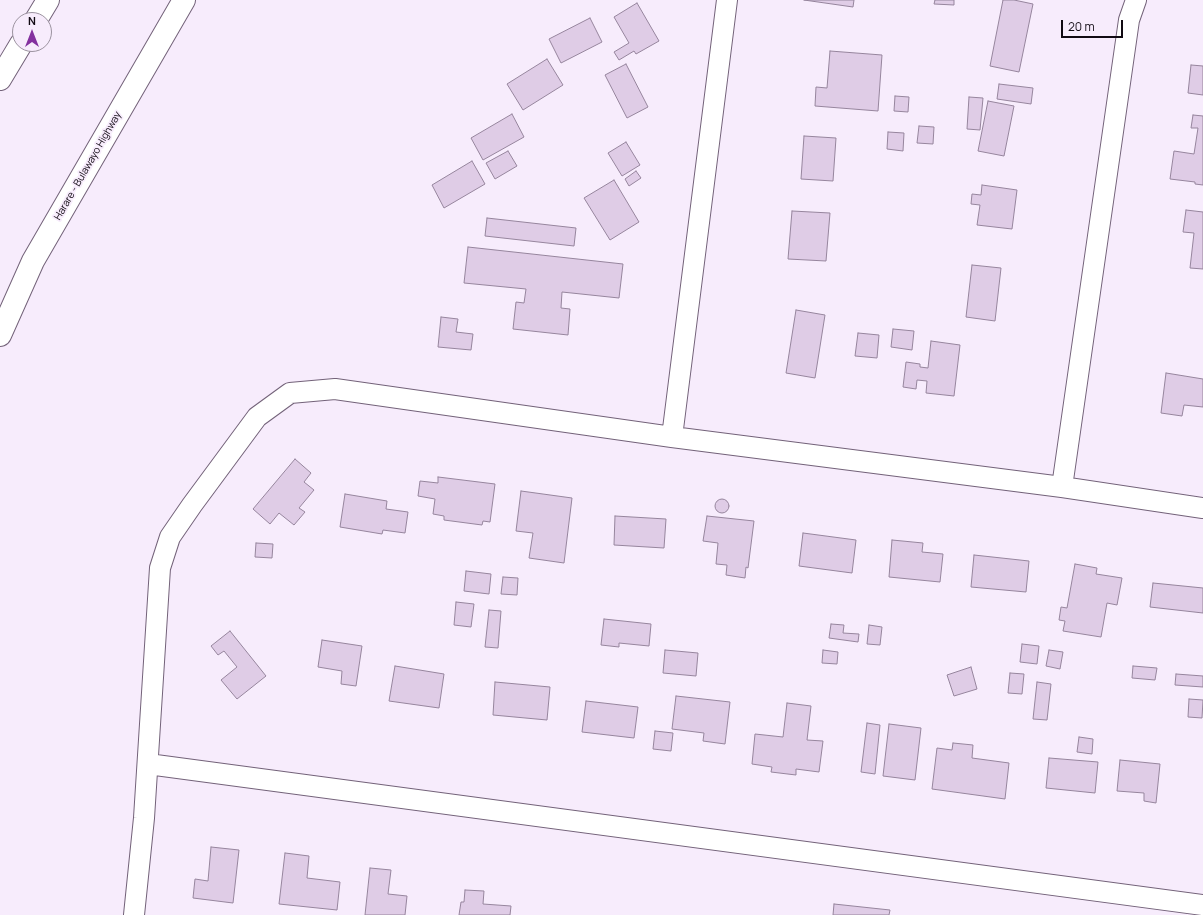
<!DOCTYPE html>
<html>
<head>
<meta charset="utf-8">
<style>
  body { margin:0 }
  #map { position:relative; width:1203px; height:915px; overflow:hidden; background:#f7ecfc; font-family:Manrope,sans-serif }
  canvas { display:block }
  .north { position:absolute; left:12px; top:12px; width:40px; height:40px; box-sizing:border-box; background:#f7ecfc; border:1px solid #9b929f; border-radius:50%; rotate:0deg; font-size:11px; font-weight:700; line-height:16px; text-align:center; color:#110a13 }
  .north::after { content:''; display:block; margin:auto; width:14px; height:18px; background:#84319f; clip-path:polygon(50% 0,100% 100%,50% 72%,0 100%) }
  .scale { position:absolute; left:1061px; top:20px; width:62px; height:18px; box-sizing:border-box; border:2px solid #110a13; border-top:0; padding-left:5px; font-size:12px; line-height:14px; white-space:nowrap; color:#110a13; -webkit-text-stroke:3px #f7ecfc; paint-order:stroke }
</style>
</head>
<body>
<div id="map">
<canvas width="1203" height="915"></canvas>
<div class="north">N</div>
<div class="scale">20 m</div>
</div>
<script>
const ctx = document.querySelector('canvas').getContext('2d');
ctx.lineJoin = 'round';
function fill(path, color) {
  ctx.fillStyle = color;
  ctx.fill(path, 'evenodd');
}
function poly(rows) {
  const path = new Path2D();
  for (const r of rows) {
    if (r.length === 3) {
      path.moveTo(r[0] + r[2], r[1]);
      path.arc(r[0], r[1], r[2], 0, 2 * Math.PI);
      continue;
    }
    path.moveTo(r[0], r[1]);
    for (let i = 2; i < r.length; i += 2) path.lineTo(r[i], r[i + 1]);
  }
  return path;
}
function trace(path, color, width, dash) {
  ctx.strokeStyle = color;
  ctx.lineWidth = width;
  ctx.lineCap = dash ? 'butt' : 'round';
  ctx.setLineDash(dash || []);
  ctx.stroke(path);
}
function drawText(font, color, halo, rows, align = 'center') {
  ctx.font = font + ' Manrope,sans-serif';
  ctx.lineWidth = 3.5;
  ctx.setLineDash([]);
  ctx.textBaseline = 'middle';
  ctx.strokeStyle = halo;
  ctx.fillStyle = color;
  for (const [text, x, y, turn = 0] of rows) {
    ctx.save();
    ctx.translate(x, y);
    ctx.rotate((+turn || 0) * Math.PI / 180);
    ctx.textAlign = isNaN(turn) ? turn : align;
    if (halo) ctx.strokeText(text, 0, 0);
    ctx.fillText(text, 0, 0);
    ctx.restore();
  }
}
const building = poly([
  [804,0,854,0,853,7,804,0],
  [935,0,954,0,954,5,934,4,935,0],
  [1003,0,1014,0,1033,4,1019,72,990,66,1003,0],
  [637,3,659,41,636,54,634,51,619,60,614,52,629,43,614,17,637,3],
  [590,18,602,42,561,63,549,39,590,18],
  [830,51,882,55,878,111,815,106,816,87,827,88,830,51],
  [547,59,563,85,523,110,507,84,547,59],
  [626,64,648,107,627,118,605,75,626,64],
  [1191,65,1203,66,1203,95,1188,93,1191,65],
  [999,84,1033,88,1031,104,997,99,999,84],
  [895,96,909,97,908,112,894,111,895,96],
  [969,97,983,98,980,130,967,129,969,97],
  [988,101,1014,106,1004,156,978,151,988,101],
  [512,114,524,137,483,160,471,138,512,114],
  [1193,115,1203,116,1203,185,1195,184,1195,182,1170,179,1174,151,1194,154,1198,128,1191,128,1193,115],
  [919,126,934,127,933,144,917,143,919,126],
  [888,132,904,133,903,151,887,149,888,132],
  [804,136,836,138,833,181,801,179,804,136],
  [626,142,640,165,622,176,608,153,626,142],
  [508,151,517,166,495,179,486,163,508,151],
  [472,161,485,184,444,208,432,185,472,161],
  [636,171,641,178,629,186,625,179,636,171],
  [614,180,639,222,610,240,584,198,614,180],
  [982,185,1017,190,1012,229,977,225,980,205,971,204,972,194,981,195,982,185],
  [1186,210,1203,212,1203,269,1190,268,1194,233,1183,232,1186,210],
  [792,211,830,213,826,261,788,259,792,211],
  [487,218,576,228,574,246,485,236,487,218],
  [468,247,623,264,619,298,562,292,561,308,570,309,568,335,513,329,516,302,524,303,526,289,464,283,468,247],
  [972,265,1001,268,995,321,966,317,972,265],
  [796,310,825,315,815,378,786,373,796,310],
  [441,317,458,319,456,332,473,334,471,350,438,347,441,317],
  [893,329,914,331,912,350,891,347,893,329],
  [858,333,879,335,877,358,855,356,858,333],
  [931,341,960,345,954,396,926,393,927,381,917,380,916,389,903,387,906,362,920,364,920,367,928,368,931,341],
  [1166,373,1203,379,1203,407,1184,405,1182,416,1161,413,1166,373],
  [295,459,311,473,304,482,314,490,299,508,305,512,294,525,279,513,270,524,253,509,295,459],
  [438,477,495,484,490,522,483,521,482,525,444,520,444,516,433,514,435,499,418,496,420,481,438,483,438,477],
  [521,491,572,498,564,563,529,558,533,533,516,531,521,491],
  [345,494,387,501,386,509,408,512,405,533,383,530,382,534,340,527,345,494],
  [722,506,7],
  [615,516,666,519,664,548,614,545,615,516],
  [707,516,754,521,748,568,746,567,745,578,726,575,727,565,716,564,718,543,703,541,707,516],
  [803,533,856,540,852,573,799,566,803,533],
  [892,540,923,543,922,552,943,554,940,582,889,577,892,540],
  [256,543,273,544,272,558,255,557,256,543],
  [974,555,1029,561,1026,592,971,587,974,555],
  [1075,564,1097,568,1096,574,1122,578,1117,605,1107,603,1101,637,1063,631,1065,621,1059,620,1061,607,1067,608,1075,564],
  [466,571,491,574,489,594,464,591,466,571],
  [503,577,518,578,517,595,501,594,503,577],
  [1153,583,1203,588,1203,613,1150,607,1153,583],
  [456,602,474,604,471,627,454,625,456,602],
  [489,610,501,611,498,648,485,647,489,610],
  [604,619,651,624,649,646,619,643,619,647,601,645,604,619],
  [831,624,844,625,843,633,859,634,858,642,829,638,831,624],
  [869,625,882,627,880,645,867,644,869,625],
  [230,631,266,676,237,699,221,680,237,667,224,651,218,655,211,646,230,631],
  [322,640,362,646,356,686,341,684,342,671,318,667,322,640],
  [1022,644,1039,646,1037,664,1020,662,1022,644],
  [665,650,698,653,696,676,663,673,665,650],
  [823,650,838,652,837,664,822,663,823,650],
  [1049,650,1063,652,1060,669,1046,666,1049,650],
  [395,666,444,674,439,708,389,701,395,666],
  [1133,666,1157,668,1155,680,1132,678,1133,666],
  [971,667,977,689,954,696,947,675,971,667],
  [1010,673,1024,674,1022,694,1008,693,1010,673],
  [1176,674,1203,676,1203,687,1175,685,1176,674],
  [495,682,550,687,547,720,493,715,495,682],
  [1037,682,1051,684,1047,720,1033,719,1037,682],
  [676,696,730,702,725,744,703,741,704,733,672,729,676,696],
  [1189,699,1203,700,1202,718,1188,717,1189,699],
  [586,701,638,707,634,738,582,732,586,701],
  [787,703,811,706,807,740,823,741,819,772,796,769,796,775,771,772,772,767,752,764,755,734,783,737,787,703],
  [867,723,880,725,875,774,861,772,867,723],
  [889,724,921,728,915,780,883,776,889,724],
  [655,731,673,733,671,751,653,749,655,731],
  [1079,737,1093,739,1092,754,1077,752,1079,737],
  [953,743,973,745,972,758,1009,763,1005,799,932,789,937,748,952,750,953,743],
  [1049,758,1098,762,1095,793,1046,788,1049,758],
  [1120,760,1160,764,1156,803,1144,801,1144,793,1117,791,1120,760],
  [211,847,239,850,233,903,193,898,195,879,208,881,211,847],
  [285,853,309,856,307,878,340,882,337,910,279,904,285,853],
  [370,868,391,870,388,894,407,896,405,915,365,915,370,868],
  [465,890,484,891,483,904,511,906,510,915,459,915,461,902,464,902,465,890],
  [834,904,890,910,889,915,833,915,834,904]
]);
const minor = poly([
  [672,437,727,0],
  [1062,487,1129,20,1136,0],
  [148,764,1203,905],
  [134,915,144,818,160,568,170,537,192,505,257,417,290,393,335,389,672,437,1062,487,1203,508]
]);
const highway = poly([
  [36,20,48,0],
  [0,79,21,44],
  [0,335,33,261,184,0]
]);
const streetNames = [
  ["Harare - Bulawayo Highway",88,166,-60]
];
fill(building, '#dfcce6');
trace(building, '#96859d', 1);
trace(minor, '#736279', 22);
trace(highway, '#736279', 24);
trace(minor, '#fff', 20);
trace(highway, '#fff', 22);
drawText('10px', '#110a13', '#f7ecfc', streetNames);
</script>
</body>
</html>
